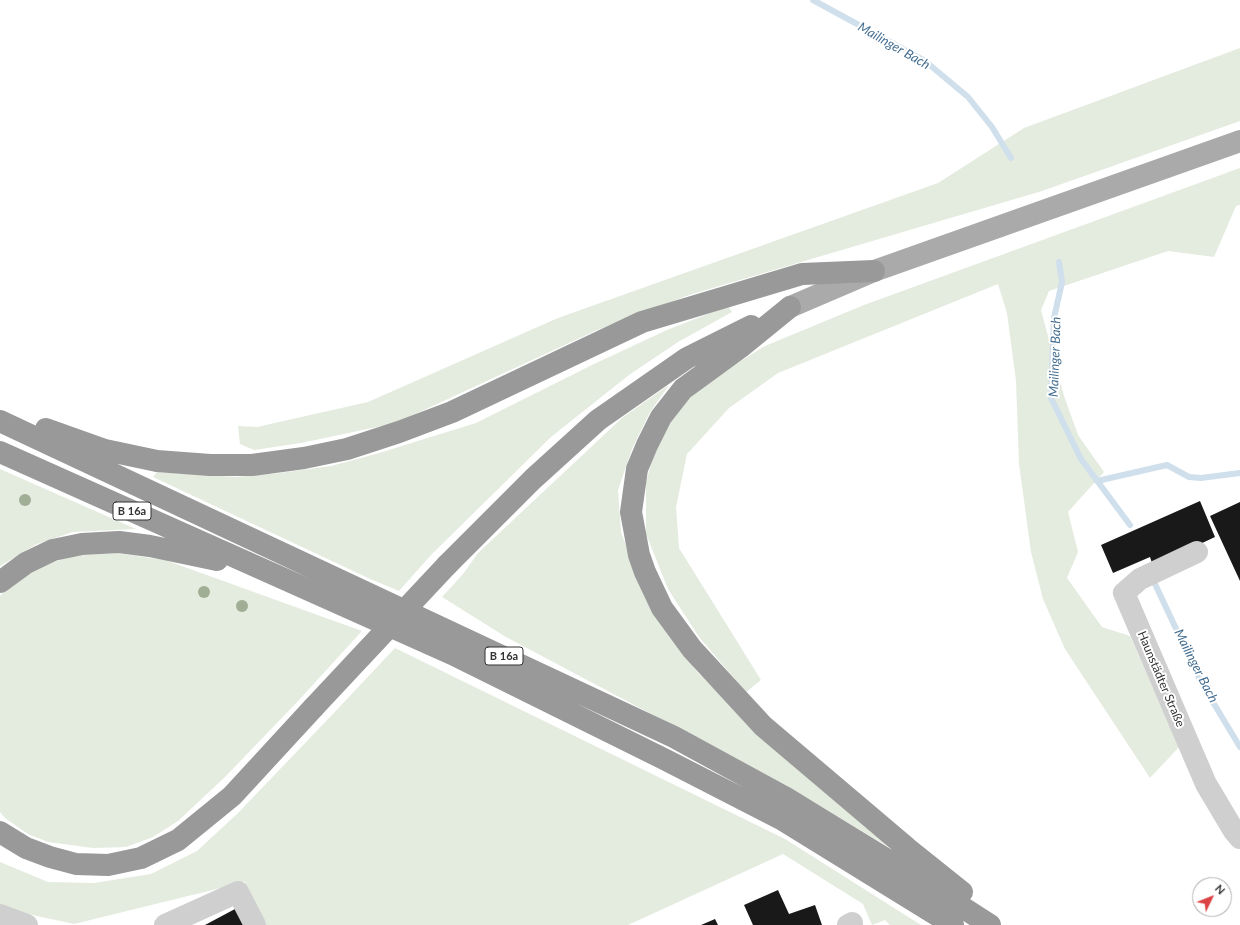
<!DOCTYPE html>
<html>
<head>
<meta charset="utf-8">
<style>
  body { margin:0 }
  #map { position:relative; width:1240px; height:925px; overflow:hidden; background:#fff; font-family:Lato,sans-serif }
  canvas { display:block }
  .north { position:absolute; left:1192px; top:877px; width:40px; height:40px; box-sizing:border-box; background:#fff; border:1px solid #adadad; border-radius:50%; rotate:47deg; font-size:11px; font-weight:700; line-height:16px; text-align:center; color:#323232 }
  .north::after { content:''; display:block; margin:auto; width:14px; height:18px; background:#dc4243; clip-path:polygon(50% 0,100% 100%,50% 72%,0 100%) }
</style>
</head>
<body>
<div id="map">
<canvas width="1240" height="925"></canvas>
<div class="north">N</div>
</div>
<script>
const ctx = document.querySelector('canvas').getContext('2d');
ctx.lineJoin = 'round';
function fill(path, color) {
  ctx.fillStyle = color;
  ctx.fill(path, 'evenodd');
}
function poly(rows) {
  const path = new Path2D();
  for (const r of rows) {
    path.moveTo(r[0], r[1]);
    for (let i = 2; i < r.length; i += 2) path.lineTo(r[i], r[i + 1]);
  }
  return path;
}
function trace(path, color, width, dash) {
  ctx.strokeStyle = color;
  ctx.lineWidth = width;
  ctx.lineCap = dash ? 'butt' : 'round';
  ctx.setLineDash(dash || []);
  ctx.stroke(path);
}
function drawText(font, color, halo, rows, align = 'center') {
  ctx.font = font + ' Lato,sans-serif';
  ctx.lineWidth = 4;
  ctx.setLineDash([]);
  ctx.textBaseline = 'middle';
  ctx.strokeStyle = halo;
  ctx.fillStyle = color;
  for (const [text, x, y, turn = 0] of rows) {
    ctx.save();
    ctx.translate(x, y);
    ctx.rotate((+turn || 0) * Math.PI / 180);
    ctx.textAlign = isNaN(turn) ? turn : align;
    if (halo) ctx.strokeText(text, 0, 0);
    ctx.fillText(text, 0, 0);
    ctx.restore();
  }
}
const green = poly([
  [1240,48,1240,121,1042,191,689,295,595,331,396,423,301,443,254,450,240,444,238,426,257,427,368,402,558,318,938,183,1024,128],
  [1240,168,1240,205,1236,206,1214,257,1168,251,1049,291,1041,310,1064,396,1078,435,1104,472,1068,512,1078,552,1067,578,1102,627,1130,636,1179,747,1150,778,1065,649,1043,599,1031,552,1019,464,1016,381,1007,313,998,284,778,373,729,408,687,454,676,507,679,548,761,680,746,692,699,637,668,589,646,534,646,482,661,429,702,385,765,346,864,305],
  [728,306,732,312,678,342,629,375,551,437,431,555,399,591,368,578,153,477,157,472,236,477,280,473,331,466,376,454,476,423,594,364,667,330],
  [669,385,650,412,632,449,618,490,621,532,640,583,660,622,698,673,758,731,902,855,787,786,506,637,442,597,463,574,478,553,622,418],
  [0,469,136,529,73,532,37,544,0,566],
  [116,553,165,560,362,631,299,700,225,777,178,821,153,837,126,847,93,848,48,842,28,834,5,818,0,812,0,596,7,588,39,567,72,556],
  [395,648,785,839,921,925,890,925,885,920,872,925,863,904,783,854,628,925,265,925,245,882,74,924,0,908,0,862,48,882,94,883,151,874,197,851,237,814,331,716]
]);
const stream = poly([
  [813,0,925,61,968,97,992,127,1011,158],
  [1059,262,1062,282,1054,318,1051,398,1081,459,1130,525],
  [1097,481,1167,465,1189,477,1201,478,1240,473],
  [1155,584,1202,684,1240,747]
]);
const building = poly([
  [1200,501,1215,537,1153,566,1150,557,1113,573,1101,545],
  [1240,502,1240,581,1210,516],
  [778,890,789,914,815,905,822,925,753,925,744,905],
  [235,909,244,925,205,925],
  [715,919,718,925,701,925]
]);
const minor = poly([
  [1197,552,1140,579,1124,593,1206,784,1234,831,1240,838],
  [0,915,27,925],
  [165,925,238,892,255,925],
  [848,925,852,923]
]);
const major = poly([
  [790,307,874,271,1240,141]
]);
const highway = poly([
  [790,307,742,346,683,389,661,417,647,445,637,469,631,512,639,555,645,572,662,608,692,649,763,726,907,848,962,892],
  [0,421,674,737,786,798,920,880,990,925],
  [46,429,105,450,157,461,210,465,252,465,304,458,347,449,399,432,452,412,642,322,802,274,874,271],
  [0,452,452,654,664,759,781,819,953,925],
  [447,565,533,479,598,420,687,358,751,326],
  [0,582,26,563,53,550,82,544,119,542,150,546,217,560],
  [0,832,26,848,50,857,76,864,108,865,141,858,178,840,232,796,314,707]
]);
const highwayBridge = poly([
  [314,707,447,565]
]);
const trees = [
  [25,500],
  [204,592],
  [242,606]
];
const shields = [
  [132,511,38],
  [504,656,38]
];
const shieldNames = [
  ["B 16a",132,511],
  ["B 16a",504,656]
];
const streetNames = [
  ["Haunstädter Straße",1161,679,67]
];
const waterNames = [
  ["Mailinger Bach",894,46,30],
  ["Mailinger Bach",1055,357,-88],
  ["Mailinger Bach",1196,666,63]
];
fill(green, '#e4ebdf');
trace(stream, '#d0dfec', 6);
fill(building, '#191919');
trace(minor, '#cfcfcf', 22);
trace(major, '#aaa', 22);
trace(highway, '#999', 22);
trace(highwayBridge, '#999', 22);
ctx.fillStyle = '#a0ae96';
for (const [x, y] of trees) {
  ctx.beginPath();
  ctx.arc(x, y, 6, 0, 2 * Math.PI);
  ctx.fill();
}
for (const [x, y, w] of shields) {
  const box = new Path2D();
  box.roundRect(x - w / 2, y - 9, w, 18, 3);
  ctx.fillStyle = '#fff';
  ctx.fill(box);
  trace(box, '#323232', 1);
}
drawText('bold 11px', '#323232', null, shieldNames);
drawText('12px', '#323232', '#fff', streetNames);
drawText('italic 13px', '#446e91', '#fff', waterNames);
</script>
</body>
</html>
